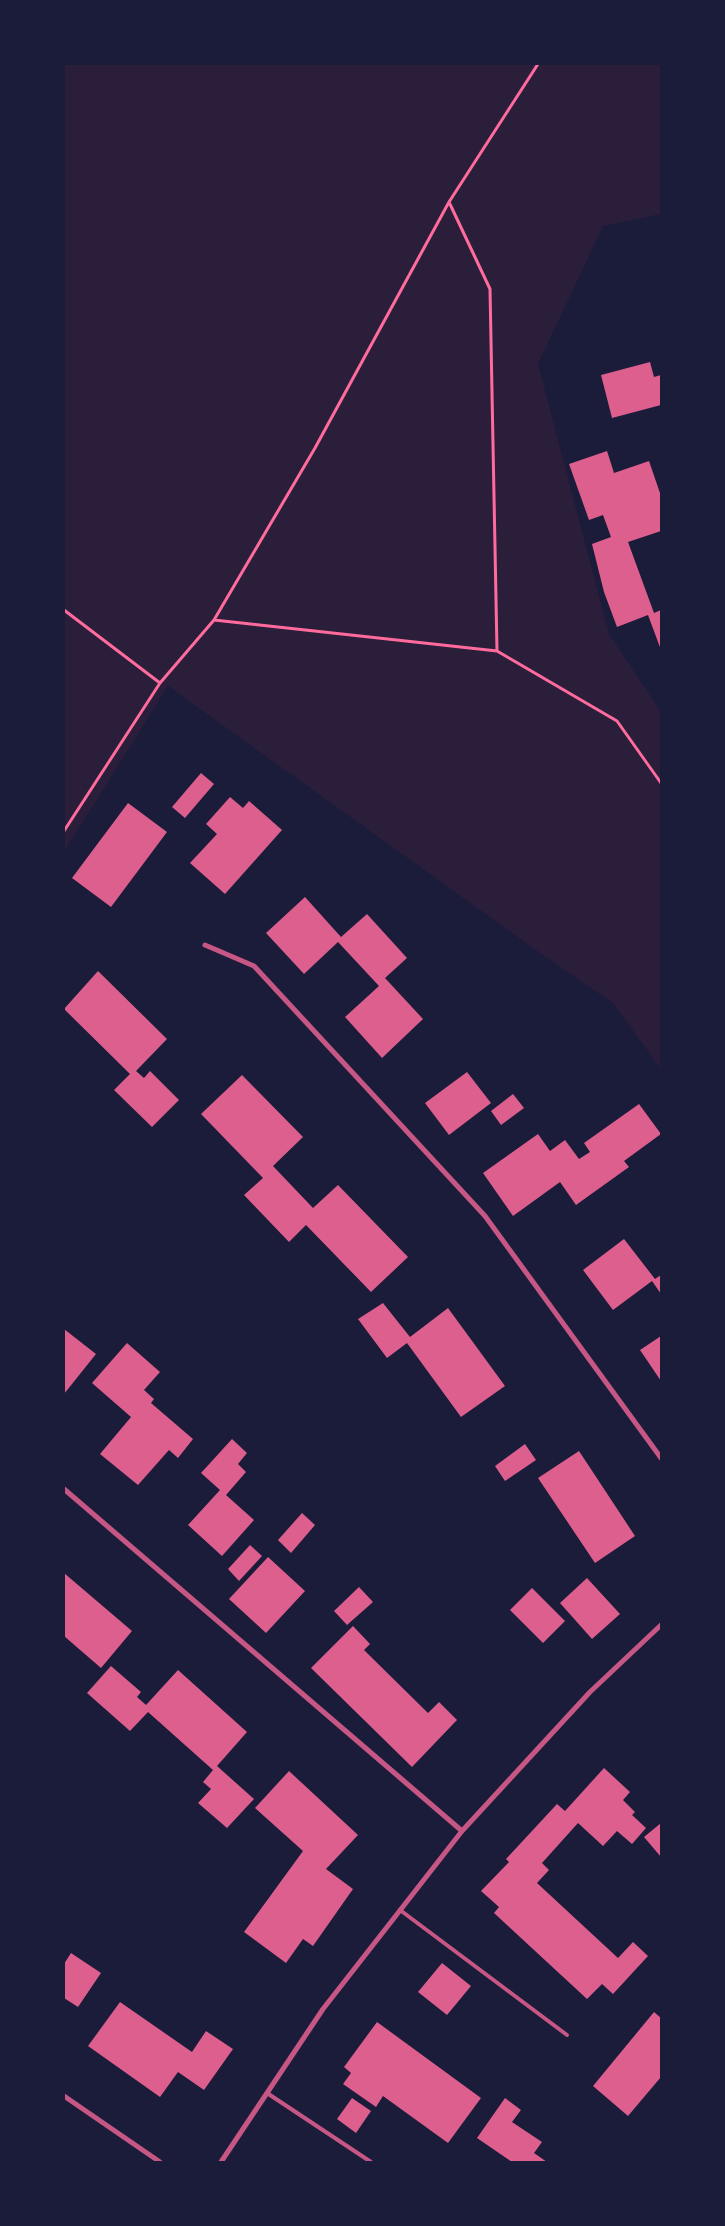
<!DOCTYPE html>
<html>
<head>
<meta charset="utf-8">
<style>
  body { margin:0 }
  #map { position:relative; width:725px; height:2226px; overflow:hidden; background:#1b1b3a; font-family:"Source Sans 3",sans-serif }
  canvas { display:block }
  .frame { position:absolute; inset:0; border:65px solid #1b1b3a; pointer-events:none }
</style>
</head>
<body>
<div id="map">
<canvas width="725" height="2226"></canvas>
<div class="frame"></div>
</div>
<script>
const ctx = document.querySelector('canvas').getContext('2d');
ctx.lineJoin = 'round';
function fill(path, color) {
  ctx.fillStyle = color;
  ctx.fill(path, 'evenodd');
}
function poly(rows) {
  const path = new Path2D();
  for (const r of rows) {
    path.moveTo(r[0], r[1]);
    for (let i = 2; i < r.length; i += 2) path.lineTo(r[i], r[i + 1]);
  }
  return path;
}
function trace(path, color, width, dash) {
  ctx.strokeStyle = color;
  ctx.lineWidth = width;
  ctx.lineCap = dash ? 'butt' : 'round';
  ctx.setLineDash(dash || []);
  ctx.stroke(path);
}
const green = poly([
  [64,64,661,64,661,214,603,226,538,364,609,634,661,712,661,1069,613,1003,540,953,168,686,64,852]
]);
const building = poly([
  [650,362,654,377,661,375,661,405,612,418,601,375],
  [607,451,614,473,649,461,661,496,661,531,628,542,654,613,661,610,661,650,648,615,617,627,604,592,592,544,611,537,603,515,589,520,569,464],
  [201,773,214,784,185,818,172,807],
  [230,797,243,808,249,801,282,830,225,894,190,863,217,834,206,824],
  [128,803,167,832,111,907,72,878],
  [305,897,341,937,367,914,407,958,385,978,423,1019,382,1058,345,1017,379,986,338,942,304,974,266,933],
  [98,971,167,1039,136,1071,144,1078,150,1071,179,1100,152,1127,114,1090,130,1074,64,1009],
  [467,1072,491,1103,449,1135,425,1103],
  [242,1075,303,1137,273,1166,313,1208,338,1185,408,1257,371,1292,306,1225,289,1242,244,1195,263,1178,201,1114],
  [513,1094,524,1108,501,1125,491,1111],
  [639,1104,661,1134,624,1161,629,1167,576,1205,560,1182,513,1216,483,1173,538,1134,550,1151,565,1140,579,1159,590,1152,584,1143],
  [624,1239,655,1279,661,1275,661,1294,652,1281,613,1310,583,1270],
  [383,1303,410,1337,448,1308,505,1386,461,1417,407,1343,387,1358,358,1319],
  [64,1329,96,1354,64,1394],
  [661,1336,661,1381,640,1350],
  [127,1343,160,1372,144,1390,154,1399,151,1403,193,1439,178,1458,169,1450,138,1485,100,1454,131,1417,92,1383],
  [232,1439,247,1453,238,1464,246,1472,226,1495,254,1520,222,1556,188,1525,220,1490,201,1473],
  [525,1444,536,1460,505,1481,495,1466],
  [579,1451,635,1536,595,1563,538,1478],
  [302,1513,315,1525,291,1553,278,1540],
  [250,1545,262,1556,239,1581,228,1569],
  [268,1557,305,1591,266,1633,229,1599],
  [64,1573,132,1631,101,1668,64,1636],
  [587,1578,620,1614,592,1639,560,1603],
  [359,1587,373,1602,347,1625,334,1611],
  [532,1588,565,1621,543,1643,510,1610],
  [353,1626,370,1644,364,1650,428,1713,439,1702,457,1720,412,1767,311,1668],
  [111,1666,141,1692,137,1697,146,1705,178,1670,247,1732,217,1766,254,1799,227,1828,198,1803,211,1789,203,1782,213,1770,148,1712,130,1731,87,1693],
  [604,1768,630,1792,623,1800,635,1812,632,1815,646,1828,632,1844,617,1831,603,1846,578,1823,542,1863,549,1870,537,1883,618,1958,633,1942,648,1956,613,1994,602,1984,587,1999,494,1913,499,1907,481,1891,509,1862,506,1859,557,1804,565,1811],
  [289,1771,358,1835,326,1869,353,1889,313,1946,303,1939,286,1963,244,1932,303,1851,255,1808],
  [661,1823,661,1857,644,1837],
  [71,1953,101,1973,78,2007,64,1998,64,1964],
  [442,1963,471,1986,447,2015,418,1992],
  [120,2002,192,2052,206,2031,233,2049,204,2090,178,2072,160,2097,88,2046],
  [654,2012,661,2018,661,2077,628,2116,593,2086],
  [377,2022,481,2098,448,2143,383,2096,376,2107,343,2084,351,2073,344,2067],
  [352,2098,371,2111,356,2133,337,2119],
  [505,2098,521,2110,512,2122,542,2142,534,2153,547,2162,512,2162,477,2138]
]);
const path = poly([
  [449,202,490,289,497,651],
  [64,610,160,683],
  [214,620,497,651,617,721,661,783],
  [64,831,160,683,214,620,315,448,449,202,538,64]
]);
const service = poly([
  [400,1910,567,2035],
  [267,2093,371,2162]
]);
const minor = poly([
  [205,945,254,966,485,1216,661,1458],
  [64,1489,462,1831],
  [64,2096,160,2162],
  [221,2162,323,2009,462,1831,590,1692,661,1625]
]);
fill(green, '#2a1e3b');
fill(building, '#dd5f8e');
trace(path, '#ff6b9d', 3);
trace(service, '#c65784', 4);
trace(minor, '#c65784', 5);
</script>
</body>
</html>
